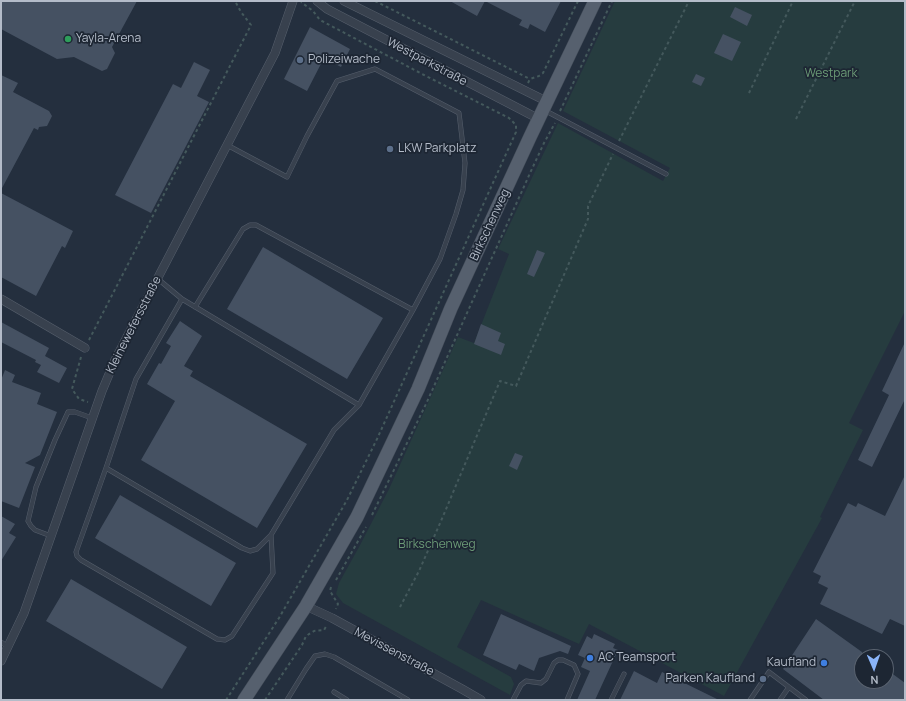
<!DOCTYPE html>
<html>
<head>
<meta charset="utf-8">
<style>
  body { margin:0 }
  #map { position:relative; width:906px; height:701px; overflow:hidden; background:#242f3e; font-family:Manrope,sans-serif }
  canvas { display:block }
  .frame { position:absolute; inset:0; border:2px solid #b4bcc9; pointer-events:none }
  .north { position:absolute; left:854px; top:649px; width:40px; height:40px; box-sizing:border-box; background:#1d2633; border:1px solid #59626f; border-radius:50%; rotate:178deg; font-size:11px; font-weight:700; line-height:16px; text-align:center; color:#b4bcc9 }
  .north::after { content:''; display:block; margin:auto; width:14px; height:18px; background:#8ab4f8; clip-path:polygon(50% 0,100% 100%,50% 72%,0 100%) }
</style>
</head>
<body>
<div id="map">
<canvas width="906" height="701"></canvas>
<div class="frame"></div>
<div class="north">N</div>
</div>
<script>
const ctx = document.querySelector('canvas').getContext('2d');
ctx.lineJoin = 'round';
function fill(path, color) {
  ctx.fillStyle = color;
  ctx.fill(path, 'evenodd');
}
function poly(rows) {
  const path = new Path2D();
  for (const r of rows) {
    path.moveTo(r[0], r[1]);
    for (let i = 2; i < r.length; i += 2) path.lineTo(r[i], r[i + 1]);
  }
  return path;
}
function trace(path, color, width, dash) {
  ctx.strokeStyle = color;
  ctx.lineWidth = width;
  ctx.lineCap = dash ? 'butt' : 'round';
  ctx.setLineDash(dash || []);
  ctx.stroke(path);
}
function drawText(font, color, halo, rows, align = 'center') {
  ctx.font = font + ' Manrope,sans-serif';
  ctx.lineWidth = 3.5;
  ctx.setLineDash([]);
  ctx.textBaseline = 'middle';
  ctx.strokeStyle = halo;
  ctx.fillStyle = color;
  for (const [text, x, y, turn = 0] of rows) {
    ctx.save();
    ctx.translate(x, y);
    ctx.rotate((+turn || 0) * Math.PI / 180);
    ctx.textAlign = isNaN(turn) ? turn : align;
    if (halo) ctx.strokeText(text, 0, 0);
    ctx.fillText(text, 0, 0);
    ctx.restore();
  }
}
const green = poly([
  [615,1,905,1,905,311,849,423,863,430,820,517,822,518,724,696,589,624,579,644,481,600,457,647,511,677,514,684,510,695,343,603,336,594,339,583,359,547,389,489,458,337,474,343,509,254,498,249,558,123,663,181,670,168,563,111]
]);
const building = poly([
  [1,1,137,1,112,47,115,53,107,69,102,71,74,57,57,59,1,29],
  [450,1,485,1,477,16],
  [485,1,561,1,545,32,530,24,528,29,519,25,522,20],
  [735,7,752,15,747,26,730,17],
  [310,27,350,49,341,67,324,58,307,91,284,79],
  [723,34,741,42,732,61,714,53],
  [194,62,210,70,197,96,209,102,151,213,115,195,173,84,181,88],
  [696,74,705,78,701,86,692,82],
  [1,75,18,83,13,92,49,111,52,116,47,126,39,127,38,130,34,128,1,190],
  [1,193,73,231,65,248,62,246,36,296,1,277],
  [263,247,383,318,347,379,227,309],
  [537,250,545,253,534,277,527,274],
  [180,321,202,336,184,366,193,371,190,376,307,444,257,528,141,460,175,401,147,384,159,363,161,364,171,346,166,343],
  [1,322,49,348,45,356,67,368,59,383,37,372,41,365,35,362,36,360,1,342],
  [481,324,501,333,498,341,505,344,501,355,474,344],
  [905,342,905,399,872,467,858,460,889,395,882,391],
  [5,370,15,375,12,382,41,393,37,404,57,412,40,455,25,463,35,467,19,508,1,501,1,380],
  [515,453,523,456,517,470,509,466],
  [905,475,905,626,890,619,882,634,820,604,828,588,818,583,821,576,813,572,848,503,856,507,858,503,885,516],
  [120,495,236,563,211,606,95,538],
  [1,516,15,524,9,533,16,537,1,561],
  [71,579,187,647,162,689,46,621],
  [501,614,571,646,568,654,560,651,539,658,534,671,519,664,516,670,483,655],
  [816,619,862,652,862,681,886,681,886,669,905,683,905,700,824,700,783,669],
  [594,634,615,644,613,648,618,650,595,700,577,700,590,671,581,667,585,658,578,655,587,636,592,639],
  [634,671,657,683,662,672,719,700,620,700]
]);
const path = poly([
  [375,1,530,79],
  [904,1,905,2],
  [528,83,530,79,539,76,543,73,578,1],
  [749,93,793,1],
  [560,111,612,1],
  [796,119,855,1],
  [619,141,689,1],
  [89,340,251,25,241,12,235,1],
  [81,357,72,389,79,399,88,402],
  [372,515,426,404,531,171,544,143,555,123],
  [336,580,366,527],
  [331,587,330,591,338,604,336,609],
  [400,607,419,571,441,521,500,381,516,386,588,219,588,206,613,154],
  [226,700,279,618,347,500,377,439,516,132,516,125,509,118,424,75,320,20,313,11,301,2],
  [265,700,302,645,306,636,314,631,324,630,327,625]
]);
const lane = poly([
  [544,110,666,174],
  [158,279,182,299,359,405,413,310,440,259,456,214,463,190,465,163,459,113,375,69,337,81,307,136,287,177,227,145],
  [182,299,136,379,106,468,242,548,250,551,257,549,271,535,334,430,359,405],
  [195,307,243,229,250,225,256,225,413,310],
  [106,468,76,552,77,556,81,560,217,639,225,640,232,636,273,573,271,535],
  [51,536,35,530,31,526,28,521,36,487,55,440,68,412,75,412,92,418],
  [1,642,8,647],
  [334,692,347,700],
  [287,700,306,669,315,656,325,654,334,657,408,700],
  [513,700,521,685,526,681,541,683,546,679,554,663,558,660,563,660,574,665,578,674,567,700],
  [611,700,624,674],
  [750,700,769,672,806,700],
  [780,700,789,687]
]);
const street = poly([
  [317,1,327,9,539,119],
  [344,1,548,102],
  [1,299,85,348],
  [306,606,332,618,462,689,481,700],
  [1,661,24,613,102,391,115,360,275,53,293,1]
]);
const primary = poly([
  [244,700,306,606,357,517,418,389,451,308,530,137,595,1]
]);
const markers = [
  [68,39,4,"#2e9e5b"],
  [300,60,4,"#5c6f8a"],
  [390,149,4,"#5c6f8a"],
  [590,658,4,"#3f7fe0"],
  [824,663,4,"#3f7fe0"],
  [763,679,4,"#5c6f8a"]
];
const poiNames = [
  ["Yayla-Arena",76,39],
  ["Polizeiwache",308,60],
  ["LKW Parkplatz",398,149],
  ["AC Teamsport",598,658],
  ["Kaufland",816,663,"right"],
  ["Parken Kaufland",755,679,"right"]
];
const streetNames = [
  ["Westparkstraße",427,62,28],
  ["Birkschenweg",490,225,-65],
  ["Kleinewefersstraße",134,325,-63],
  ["Mevissenstraße",394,652,28]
];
const parkNames = [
  ["Westpark",831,74],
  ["Birkschenweg",437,545]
];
fill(green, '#263c3f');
fill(building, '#455162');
trace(lane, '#565f6c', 5);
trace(street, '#565f6c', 9);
trace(primary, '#414a57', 14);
trace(path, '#44595c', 2, [3, 3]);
trace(lane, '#38414e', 4);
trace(street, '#38414e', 8);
trace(primary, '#56606e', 13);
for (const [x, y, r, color] of markers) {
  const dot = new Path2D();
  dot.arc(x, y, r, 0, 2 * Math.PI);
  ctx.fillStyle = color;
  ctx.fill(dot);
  trace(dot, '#1d2633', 1.5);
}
drawText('12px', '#b4bcc9', '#1d2633', poiNames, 'left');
drawText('12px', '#b4bcc9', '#1d2633', streetNames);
drawText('12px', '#6b9a76', '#1d2633', parkNames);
</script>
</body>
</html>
